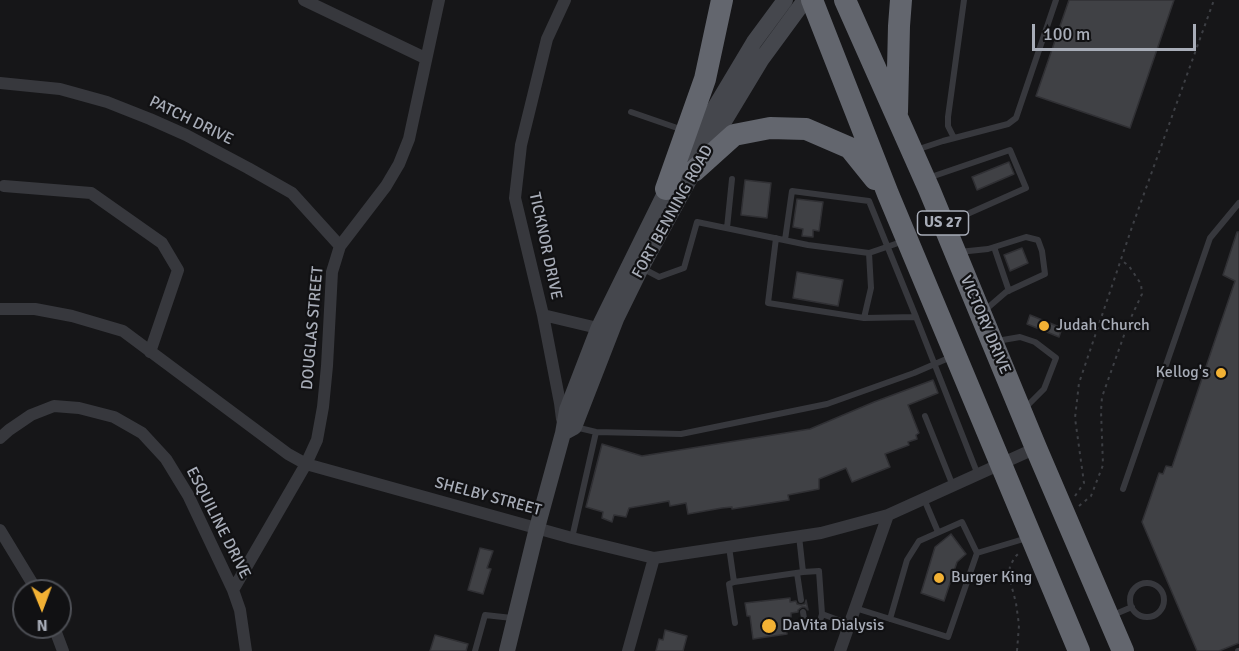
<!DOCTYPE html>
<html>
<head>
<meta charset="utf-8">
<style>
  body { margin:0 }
  #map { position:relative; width:1239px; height:651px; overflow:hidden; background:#161618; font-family:Signika,sans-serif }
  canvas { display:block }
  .north { position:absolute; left:12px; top:579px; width:60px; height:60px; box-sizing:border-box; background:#111113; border:2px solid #4d4f55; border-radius:50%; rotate:179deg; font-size:16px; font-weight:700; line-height:24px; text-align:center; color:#a8adb8 }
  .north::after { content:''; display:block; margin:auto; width:21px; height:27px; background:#f2b134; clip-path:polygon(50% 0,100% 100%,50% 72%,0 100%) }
  .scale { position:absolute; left:1032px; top:24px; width:164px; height:27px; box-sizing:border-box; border:3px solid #a8adb8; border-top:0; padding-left:8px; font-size:18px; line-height:21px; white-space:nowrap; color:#a8adb8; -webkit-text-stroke:4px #111113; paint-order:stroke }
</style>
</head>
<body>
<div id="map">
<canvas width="1239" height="651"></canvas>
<div class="north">N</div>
<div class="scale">100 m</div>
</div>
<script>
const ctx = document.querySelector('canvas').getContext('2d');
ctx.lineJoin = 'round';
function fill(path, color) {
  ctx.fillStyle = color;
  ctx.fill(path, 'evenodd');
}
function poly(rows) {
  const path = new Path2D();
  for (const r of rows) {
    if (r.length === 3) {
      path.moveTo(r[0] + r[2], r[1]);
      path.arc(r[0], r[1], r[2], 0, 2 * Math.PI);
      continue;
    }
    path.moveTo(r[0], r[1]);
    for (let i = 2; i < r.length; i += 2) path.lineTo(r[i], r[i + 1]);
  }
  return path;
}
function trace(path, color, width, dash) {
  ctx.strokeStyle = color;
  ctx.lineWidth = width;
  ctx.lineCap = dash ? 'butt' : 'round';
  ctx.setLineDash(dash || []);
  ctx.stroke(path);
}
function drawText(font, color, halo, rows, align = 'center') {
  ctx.font = font + ' Signika,sans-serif';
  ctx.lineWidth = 4.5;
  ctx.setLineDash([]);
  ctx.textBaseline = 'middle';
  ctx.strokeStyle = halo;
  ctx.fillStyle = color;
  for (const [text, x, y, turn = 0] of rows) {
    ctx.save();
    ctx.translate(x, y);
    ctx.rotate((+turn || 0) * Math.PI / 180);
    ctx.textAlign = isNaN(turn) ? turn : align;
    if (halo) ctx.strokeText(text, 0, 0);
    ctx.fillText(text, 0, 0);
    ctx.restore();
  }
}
const building = poly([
  [1069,0,1174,0,1130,128,1036,96,1069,0],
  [1009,162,1014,174,977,190,972,177,1009,162],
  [745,180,771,183,767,218,741,215,745,180],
  [797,199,823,202,819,231,813,230,813,237,802,236,803,229,793,227,797,199],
  [1237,232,1239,232,1239,643,1219,651,1197,651,1142,522,1159,473,1163,474,1166,466,1172,467,1235,281,1223,275,1237,232],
  [1022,248,1028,263,1010,271,1004,255,1022,248],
  [797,272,843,280,838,306,793,298,797,272],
  [1030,315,1062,328,1059,337,1027,324,1030,315],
  [933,380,938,393,908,405,919,433,916,435,917,439,908,442,909,445,885,454,890,467,852,482,846,468,819,479,819,489,788,495,789,500,732,509,732,507,722,508,688,514,686,503,670,506,669,501,629,508,626,517,614,515,612,522,602,518,603,512,586,507,602,444,642,456,810,429,874,402,933,380],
  [951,534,966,554,957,562,944,601,921,593,935,547,951,534],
  [480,548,493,551,487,568,491,569,483,594,468,590,480,548],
  [790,598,790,602,796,601,797,604,801,605,805,604,806,600,808,610,805,607,802,607,798,610,798,612,791,613,791,617,784,618,787,634,753,639,750,616,747,616,745,603,790,598],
  [665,630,687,636,683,651,656,651,659,639,663,640,665,630],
  [435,635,468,644,466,651,430,651,435,635]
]);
const path = poly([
  [1075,496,1084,483,1075,418,1079,383,1132,227,1214,0],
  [1079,506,1091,496,1103,465,1101,411,1102,397,1128,324,1142,294,1141,284,1129,266,1121,260],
  [1017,651,1019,625,1016,603,1009,576,1010,566,1015,557,1021,551]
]);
const lane = poly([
  [631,112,683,130],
  [954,138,948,126,948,117,964,0],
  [916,150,943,141,1008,124,1016,118,1056,0],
  [928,178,1010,150,1026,188,947,223],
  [727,228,732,179],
  [776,238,768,303,864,318,871,288,869,253],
  [785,240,792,191,869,201,916,317,864,318],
  [994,247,1009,291],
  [959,252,988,249,1026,237,1038,240,1042,251,1045,274,1006,292,984,311],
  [642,268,659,277,684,268,697,222,808,245,869,253,904,241],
  [916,317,978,475],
  [997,341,1020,337,1035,342,1056,358,1044,389,1024,409],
  [925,416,953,486],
  [575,427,596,432,681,434,827,404,914,373,951,357],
  [1123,489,1210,238,1239,203],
  [924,499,938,532],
  [572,538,596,432],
  [729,547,734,582,803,572,799,536],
  [803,572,819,571,822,614,849,624],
  [797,573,801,600],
  [734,582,729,584,735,623],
  [1147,600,17],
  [855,608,948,637,977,553,1027,538],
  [803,612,804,618,809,623,820,621,822,614],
  [1113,615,1132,607],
  [890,619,907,560,919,541,962,522,977,553],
  [475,651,485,615,512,618],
  [1238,651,1239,651]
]);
const street = poly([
  [304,0,425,58],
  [0,83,60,89,107,102,150,119,186,135,248,168,292,193,340,246],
  [4,186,91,193,162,243,178,270,150,352],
  [0,309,35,309,72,316,123,331,288,454,306,464,572,538,654,558,821,533,888,515,1036,448],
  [543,315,606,330],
  [562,419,560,403,543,315,515,198,521,145,547,39,565,0],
  [0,438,9,430,31,415,54,406,79,408,114,417,142,433,166,459,188,495,233,590,240,610,246,651],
  [0,530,37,591],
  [233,590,306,464,317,440,323,407,327,366,332,272,340,246,386,186,399,164,409,139,439,0],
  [54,627,63,651],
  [628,651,654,558],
  [840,651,888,515]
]);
const secondary = poly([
  [684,159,754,42,785,0],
  [563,433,574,427,616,319,641,268,694,171,761,60,805,0],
  [507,651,537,528,563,433,567,410,599,327,671,181]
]);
const highway = poly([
  [812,0,888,194,1079,651],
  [845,0,929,189,1036,448,1123,651],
  [897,112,899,26,901,0],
  [694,171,734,135,770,128,806,129,850,148,875,179],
  [666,189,705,79,722,0]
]);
const markers = [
  [1044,326,6,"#f2b134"],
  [1221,373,6,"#f2b134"],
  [939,578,6,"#f2b134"],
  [769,626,8,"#f2b134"]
];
const shields = [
  [943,223,51]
];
const shieldNames = [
  ["US 27",943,223]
];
const streetNames = [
  ["PATCH DRIVE",191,121,26],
  ["FORT BENNING ROAD",673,212,-61],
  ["TICKNOR DRIVE",545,246,78],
  ["VICTORY DRIVE",985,325,67],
  ["DOUGLAS STREET",313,328,-85],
  ["SHELBY STREET",488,497,15],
  ["ESQUILINE DRIVE",218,523,63]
];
const poiNames = [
  ["Judah Church",1056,326],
  ["Kellog's",1209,373,"right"],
  ["Burger King",951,578],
  ["DaVita Dialysis",782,626]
];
fill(building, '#404145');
trace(building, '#303034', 1.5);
trace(path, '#3d3f44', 2, [3, 4.5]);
trace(lane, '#37383d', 6);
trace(street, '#37383d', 12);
trace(secondary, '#45474d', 16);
trace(highway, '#63666e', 22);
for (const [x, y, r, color] of markers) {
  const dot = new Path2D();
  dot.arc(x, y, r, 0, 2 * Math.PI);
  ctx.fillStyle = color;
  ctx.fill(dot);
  trace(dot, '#111113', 2);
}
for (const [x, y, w] of shields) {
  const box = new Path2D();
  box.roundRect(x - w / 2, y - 12, w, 24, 4.5);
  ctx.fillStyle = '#111113';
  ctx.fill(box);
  trace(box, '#a8adb8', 1.5);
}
drawText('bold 15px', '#a8adb8', null, shieldNames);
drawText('16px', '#a8adb8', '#111113', streetNames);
drawText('16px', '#a8adb8', '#111113', poiNames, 'left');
</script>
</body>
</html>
